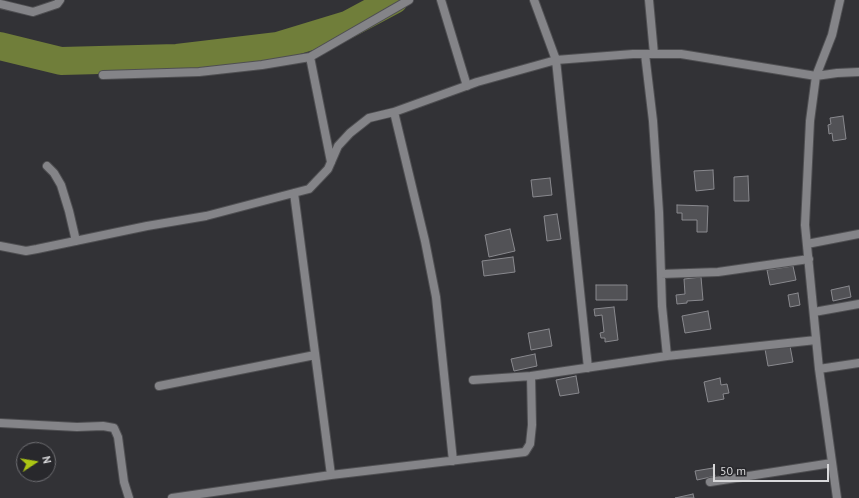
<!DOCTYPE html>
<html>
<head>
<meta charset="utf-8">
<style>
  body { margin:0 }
  #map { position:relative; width:859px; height:498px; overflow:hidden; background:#323236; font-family:"PT Sans",sans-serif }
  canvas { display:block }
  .north { position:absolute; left:16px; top:442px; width:40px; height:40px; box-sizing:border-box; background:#28282c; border:1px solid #6e6e72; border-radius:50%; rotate:78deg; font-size:11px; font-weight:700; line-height:16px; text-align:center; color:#d8d8da }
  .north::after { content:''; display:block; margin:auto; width:14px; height:18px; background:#abc614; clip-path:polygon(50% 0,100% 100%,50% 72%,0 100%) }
  .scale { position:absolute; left:713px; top:464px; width:116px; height:18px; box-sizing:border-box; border:2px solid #d8d8da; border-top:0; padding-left:5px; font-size:12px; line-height:14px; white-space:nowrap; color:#d8d8da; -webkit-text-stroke:3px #28282c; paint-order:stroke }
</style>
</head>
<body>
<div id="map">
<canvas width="859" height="498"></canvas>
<div class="north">N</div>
<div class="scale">50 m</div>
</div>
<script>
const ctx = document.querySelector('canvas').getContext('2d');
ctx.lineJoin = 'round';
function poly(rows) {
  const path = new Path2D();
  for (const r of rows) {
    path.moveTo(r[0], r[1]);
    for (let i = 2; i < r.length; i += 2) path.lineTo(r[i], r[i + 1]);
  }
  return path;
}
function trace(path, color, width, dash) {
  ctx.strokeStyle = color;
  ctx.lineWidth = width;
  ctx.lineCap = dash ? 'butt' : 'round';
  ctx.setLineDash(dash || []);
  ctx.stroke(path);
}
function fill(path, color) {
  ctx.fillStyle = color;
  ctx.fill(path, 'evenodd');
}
const river = poly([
  [0,46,61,61,177,58,278,46,347,25,394,0]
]);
const building = poly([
  [843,116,846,139,833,141,832,133,829,134,828,125,831,124,830,118,843,116],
  [713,170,714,189,696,191,694,171,713,170],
  [748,176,749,201,734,201,734,177,748,176],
  [550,178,552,195,533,197,531,180,550,178],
  [677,205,708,206,707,232,697,232,697,220,682,220,682,213,677,213,677,205],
  [557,214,561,239,547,241,544,216,557,214],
  [510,229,515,251,489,257,485,235,510,229],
  [513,257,515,272,484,276,482,261,513,257],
  [793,266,796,280,770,285,767,270,793,266],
  [701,277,703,300,687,301,687,303,677,304,676,295,685,294,684,279,701,277],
  [596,285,627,285,627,300,596,300,596,285],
  [849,286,851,297,833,301,831,290,849,286],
  [798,293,800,305,790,307,788,295,798,293],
  [614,307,618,340,605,342,605,338,601,338,600,333,604,332,602,315,595,316,594,309,614,307],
  [708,311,711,329,685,333,682,316,708,311],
  [549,329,552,346,531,350,528,333,549,329],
  [790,346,793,362,768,366,765,349,790,346],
  [535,354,537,366,514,371,511,359,535,354],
  [576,376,579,393,560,396,556,380,576,376],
  [720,378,721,385,727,384,729,393,723,394,724,399,708,402,704,382,720,378],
  [713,468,715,476,697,480,695,471,713,468],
  [693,494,694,498,675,498,693,494]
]);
const street = poly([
  [441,0,467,86],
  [534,0,556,60,588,368],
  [649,0,654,54],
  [0,4,33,12,57,4,60,0],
  [645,54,653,121,659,212,662,306,667,356],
  [310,57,331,162],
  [103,75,199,72,262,65,310,57,409,0],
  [394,112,425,241,436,297,453,461],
  [47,166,54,173,61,185,69,211,76,241],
  [294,193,331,475,525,452,530,444,532,425,531,376,667,356,816,340],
  [807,244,859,234],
  [0,246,26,251,37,249,147,226,206,216,309,189,328,169,338,146,350,133,369,118,394,112,477,82,556,60,633,54,681,54,816,76,837,73,859,72],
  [661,274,718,272,809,259],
  [814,312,859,304],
  [819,369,859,363],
  [473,380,531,376],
  [159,386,315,355],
  [0,423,77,427,103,426,114,428,118,437,124,482,129,498],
  [710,482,832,463],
  [172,498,331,475],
  [837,498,819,369,805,225,810,121,816,76,832,35,840,0]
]);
trace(river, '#707e3a', 28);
fill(building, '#525256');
trace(building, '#89898e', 1);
trace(street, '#4f4f52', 10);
trace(street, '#848488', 8);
</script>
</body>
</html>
